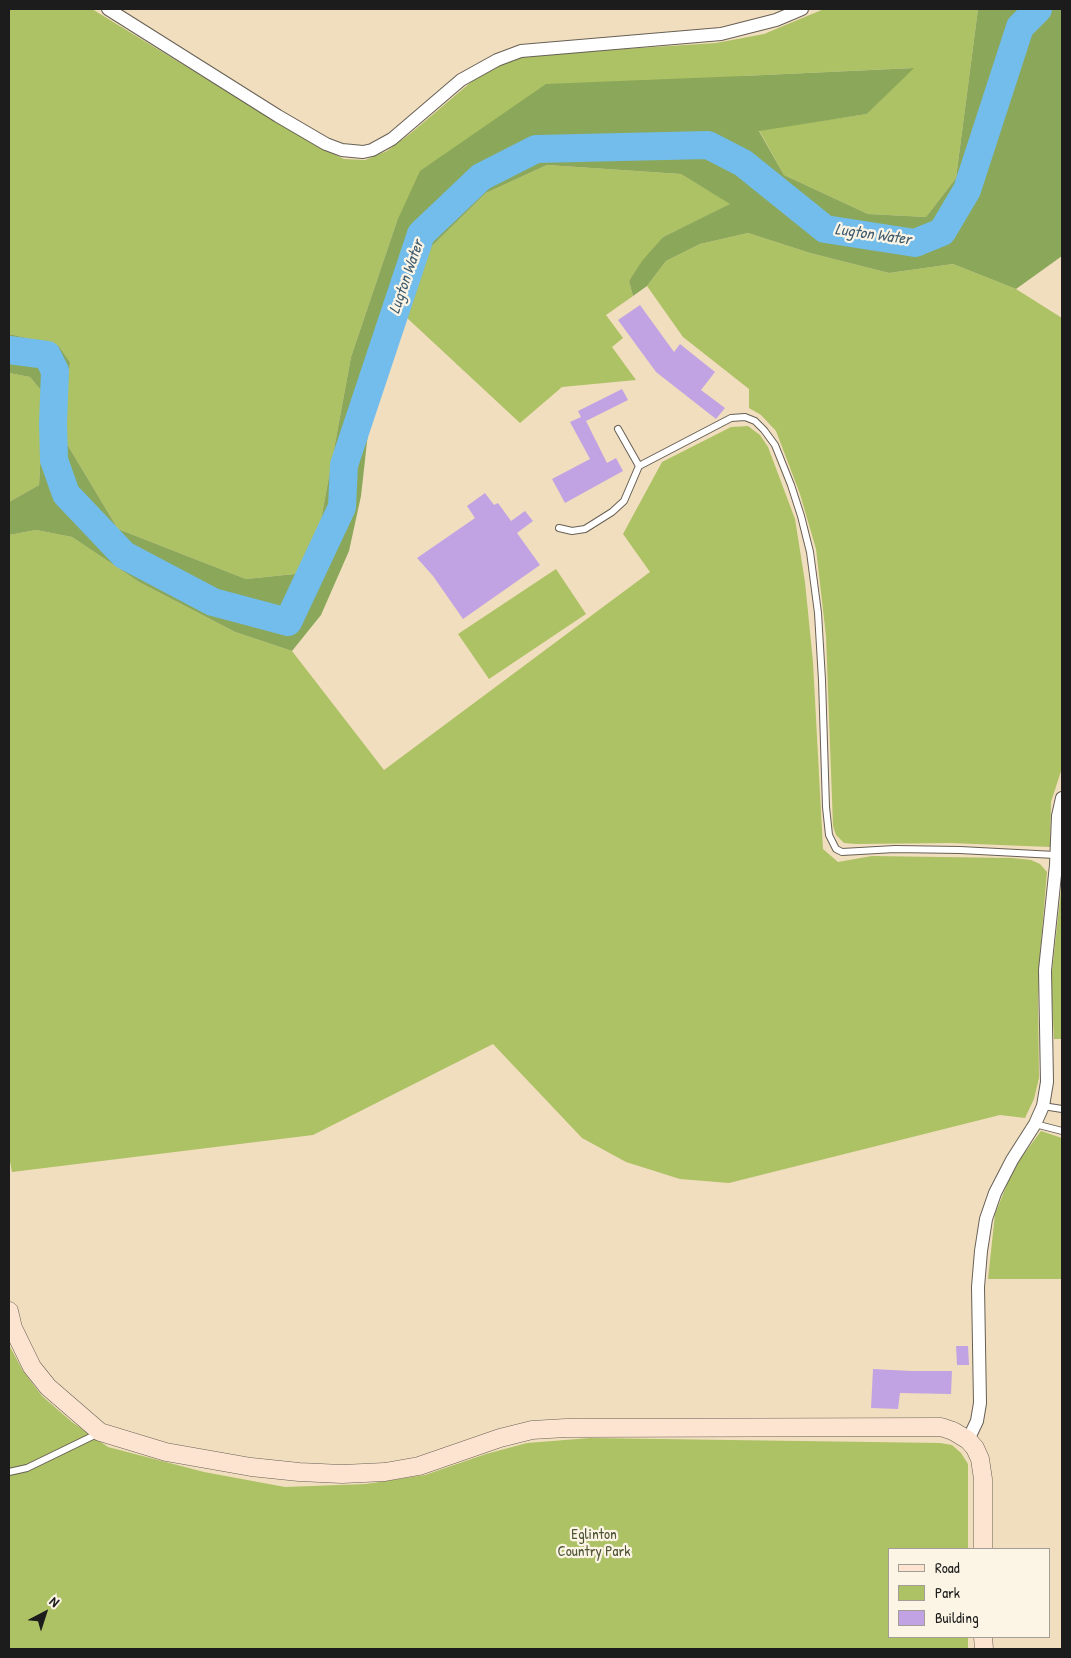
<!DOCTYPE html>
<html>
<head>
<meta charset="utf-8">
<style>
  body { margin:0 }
  #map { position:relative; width:1071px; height:1658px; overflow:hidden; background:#f1debe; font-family:"Patrick Hand",sans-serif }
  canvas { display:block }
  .frame { position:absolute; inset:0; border:10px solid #1c1c1c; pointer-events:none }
  .legend { position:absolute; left:888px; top:1548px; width:162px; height:90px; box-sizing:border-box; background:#fcf5e5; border:1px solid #a29e95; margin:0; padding:6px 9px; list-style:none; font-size:15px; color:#1c1c1c }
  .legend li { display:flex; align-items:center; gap:10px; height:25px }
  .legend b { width:25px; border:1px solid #a29e95 }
  .north { position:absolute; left:20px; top:1588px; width:50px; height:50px; -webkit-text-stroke:4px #fcf5e5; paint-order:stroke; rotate:40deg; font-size:14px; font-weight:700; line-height:20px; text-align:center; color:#1c1c1c }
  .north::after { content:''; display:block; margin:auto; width:18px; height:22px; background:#1c1c1c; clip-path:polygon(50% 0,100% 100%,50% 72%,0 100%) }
</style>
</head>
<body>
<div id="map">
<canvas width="1071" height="1658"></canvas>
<div class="frame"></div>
<ul class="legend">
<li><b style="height:6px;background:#fde4d1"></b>Road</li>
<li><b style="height:14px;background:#adc165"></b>Park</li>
<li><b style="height:14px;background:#c1a3e3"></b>Building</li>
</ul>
<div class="north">N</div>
</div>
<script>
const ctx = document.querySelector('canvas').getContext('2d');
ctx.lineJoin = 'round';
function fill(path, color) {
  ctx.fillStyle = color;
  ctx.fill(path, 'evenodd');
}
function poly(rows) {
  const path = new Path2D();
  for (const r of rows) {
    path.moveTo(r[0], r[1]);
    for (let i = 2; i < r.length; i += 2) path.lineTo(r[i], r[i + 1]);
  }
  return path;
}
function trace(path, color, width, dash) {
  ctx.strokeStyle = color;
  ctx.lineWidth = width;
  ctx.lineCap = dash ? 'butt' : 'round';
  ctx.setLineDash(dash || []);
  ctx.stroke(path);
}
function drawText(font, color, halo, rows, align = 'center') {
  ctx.font = font + ' "Patrick Hand",sans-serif';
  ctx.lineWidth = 4.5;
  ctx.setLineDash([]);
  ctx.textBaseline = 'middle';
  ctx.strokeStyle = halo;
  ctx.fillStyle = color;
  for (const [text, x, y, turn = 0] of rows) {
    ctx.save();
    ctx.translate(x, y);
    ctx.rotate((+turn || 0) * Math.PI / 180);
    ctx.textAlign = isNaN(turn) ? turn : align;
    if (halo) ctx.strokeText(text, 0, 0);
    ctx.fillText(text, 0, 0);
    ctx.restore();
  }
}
const green = poly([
  [9,9,92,9,313,144,344,159,365,160,387,151,411,133,477,77,502,64,530,55,716,43,764,34,824,9,978,9,956,178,926,217,868,214,784,175,759,130,867,114,913,68,743,76,397,221,351,357,316,547,295,574,246,579,118,529,64,439,70,362,58,345,9,334],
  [547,165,681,174,731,204,663,237,629,281,633,296,606,315,623,338,612,347,636,380,562,387,520,423,406,317,431,247,486,193],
  [748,233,810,253,889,273,953,264,1016,289,1062,318,1062,768,1051,802,1050,847,950,843,856,844,844,843,836,835,833,826,826,636,816,549,800,494,776,431,761,415,749,408,749,389,683,337,647,286,666,261,700,244],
  [9,373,30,377,44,394,39,485,9,502],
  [748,426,760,435,768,447,795,519,805,582,813,662,823,849,838,862,872,856,1012,858,1031,860,1040,864,1047,872,1040,954,1038,1001,1039,1078,1034,1099,1025,1118,1000,1115,729,1183,680,1179,626,1162,582,1138,493,1044,313,1135,12,1172,9,1156,9,535,36,530,72,537,139,582,235,632,292,651,384,770,650,572,623,534,662,462,731,427],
  [556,569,586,614,489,679,458,634],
  [1062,881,1062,1039,1054,1039,1051,981],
  [1041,1131,1062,1138,1062,1279,988,1279,995,1214,1008,1182,1021,1158],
  [9,1345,23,1371,42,1396,72,1422,108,1447,204,1472,285,1487,366,1484,425,1475,486,1454,527,1443,590,1438,940,1443,952,1445,961,1453,968,1464,968,1549,890,1549,890,1637,968,1637,968,1649,9,1649]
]);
const forest = poly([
  [978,9,1062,9,1062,256,1016,289,953,264,889,273,810,253,748,233,700,244,666,261,647,286,633,296,629,281,642,261,663,237,730,204,681,174,547,165,486,193,431,247,369,424,361,496,349,551,321,615,292,651,235,632,139,582,72,537,36,530,9,535,9,502,39,485,44,394,30,377,9,373,9,334,58,345,70,362,64,439,118,529,246,579,295,574,316,547,351,357,397,221,420,171,546,84,743,76,914,68,867,114,759,131,784,175,868,214,926,217,956,178]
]);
const river = poly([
  [9,350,47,355,55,371,53,423,54,460,66,494,124,555,213,602,288,622,342,507,344,465,421,234,481,177,536,149,708,145,743,163,825,229,915,243,942,232,967,190,1020,27,1038,9]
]);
const building = poly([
  [640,305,674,352,680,344,715,372,701,390,725,408,716,419,656,372,618,320],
  [622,389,628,400,586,421,607,463,616,458,623,471,565,503,552,479,590,459,570,422,581,417,578,411],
  [485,493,494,505,498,503,511,521,525,511,533,521,517,533,540,565,463,619,433,576,417,558,475,518,467,506],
  [956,1346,968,1346,969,1365,957,1365],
  [873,1369,911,1371,952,1371,951,1394,900,1393,898,1409,871,1408]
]);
const service = poly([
  [639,466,731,418,745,417,755,421,764,430,775,445,791,485,801,516,810,552,818,613,822,680,826,807,829,835,836,849,842,852,895,849,960,850,1055,855],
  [559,528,572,531,585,529,612,512,624,501,639,466,618,429],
  [1043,1106,1062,1109],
  [1035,1124,1062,1131],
  [9,1472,27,1468,99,1433]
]);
const minor = poly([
  [108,9,278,116,326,144,342,150,363,152,372,150,392,139,461,80,497,60,521,51,721,34,776,20,802,9],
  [968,1440,977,1421,980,1403,978,1287,981,1251,986,1219,995,1193,1012,1160,1035,1124,1043,1106,1047,1082,1045,970,1056,865,1058,816,1062,798]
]);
const secondary = poly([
  [9,1311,13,1328,32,1367,48,1387,100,1432,166,1452,251,1467,299,1472,342,1474,385,1472,419,1466,500,1438,532,1430,566,1428,941,1427,953,1431,968,1440,975,1448,980,1459,983,1479,983,1549],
  [983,1637,984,1649]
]);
const parkNames = [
  ["Eglinton",594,1535],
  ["Country Park",594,1552]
];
const waterNames = [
  ["Lugton Water",873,235,8],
  ["Lugton Water",407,277,-71]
];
fill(green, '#adc165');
fill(forest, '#8aa75a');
trace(river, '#73bdec', 28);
fill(building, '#c1a3e3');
trace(service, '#676055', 8);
trace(minor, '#676055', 14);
trace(secondary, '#676055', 19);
trace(service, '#fff', 6);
trace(minor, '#fff', 12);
trace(secondary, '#fde4d1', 18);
drawText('15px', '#4f5636', '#fcf5e5', parkNames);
drawText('italic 16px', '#3f5c6f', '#fcf5e5', waterNames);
</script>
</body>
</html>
